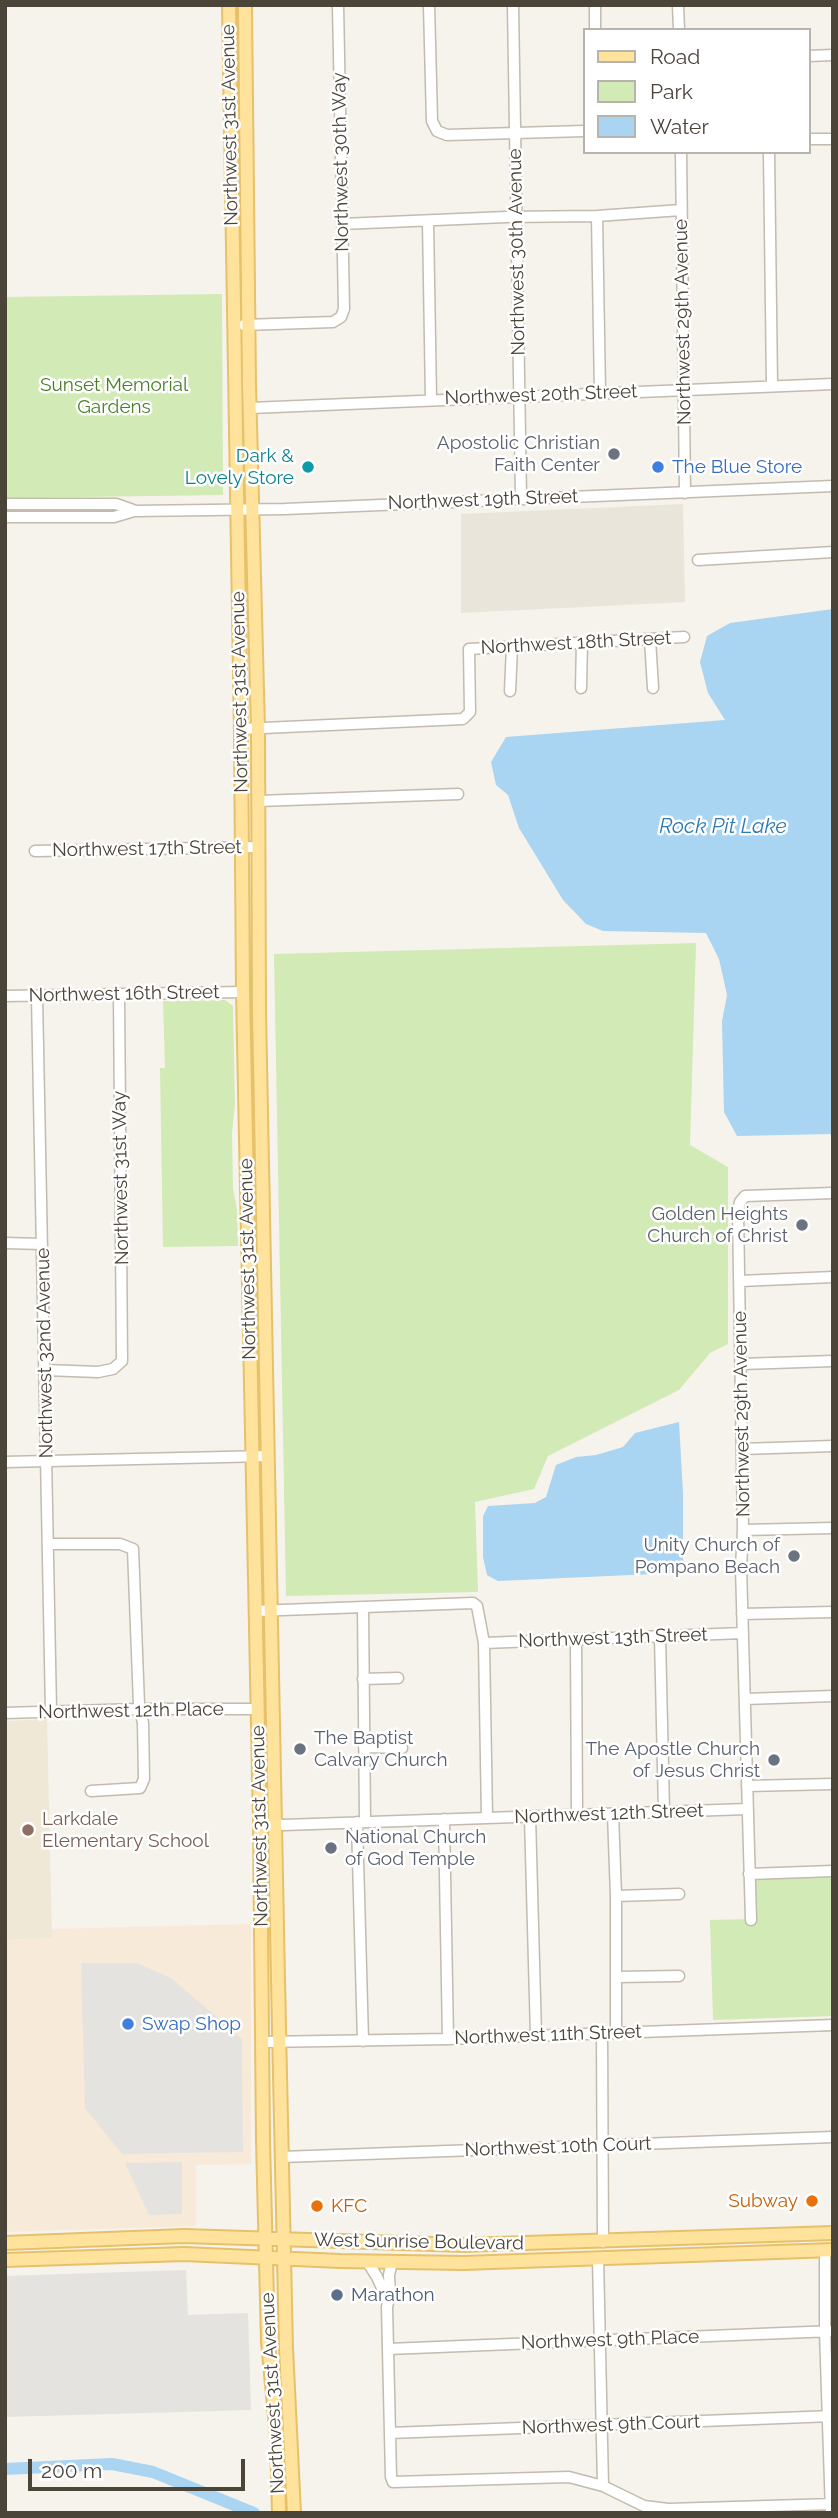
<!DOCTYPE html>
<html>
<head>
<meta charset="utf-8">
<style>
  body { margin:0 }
  #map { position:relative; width:838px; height:2518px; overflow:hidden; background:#f6f3ec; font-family:Raleway,sans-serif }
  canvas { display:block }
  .frame { position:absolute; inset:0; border:7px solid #4b4439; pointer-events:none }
  .legend { position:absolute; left:583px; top:28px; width:228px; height:126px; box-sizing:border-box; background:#fff; border:2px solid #b7b4b0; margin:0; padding:9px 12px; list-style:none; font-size:21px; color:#4b4439 }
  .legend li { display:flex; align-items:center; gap:14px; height:35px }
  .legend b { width:35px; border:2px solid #b7b4b0 }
  .scale { position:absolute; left:28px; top:2459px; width:217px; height:32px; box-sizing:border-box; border:4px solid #4b4439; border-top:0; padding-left:9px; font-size:21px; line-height:24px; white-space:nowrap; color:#4b4439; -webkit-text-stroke:5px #fff; paint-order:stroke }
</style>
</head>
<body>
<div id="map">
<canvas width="838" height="2518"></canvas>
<div class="frame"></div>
<ul class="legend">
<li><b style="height:9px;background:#ffe39c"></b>Road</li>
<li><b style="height:19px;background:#d2eab5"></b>Park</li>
<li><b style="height:19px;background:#a9d4f2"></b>Water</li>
</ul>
<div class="scale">200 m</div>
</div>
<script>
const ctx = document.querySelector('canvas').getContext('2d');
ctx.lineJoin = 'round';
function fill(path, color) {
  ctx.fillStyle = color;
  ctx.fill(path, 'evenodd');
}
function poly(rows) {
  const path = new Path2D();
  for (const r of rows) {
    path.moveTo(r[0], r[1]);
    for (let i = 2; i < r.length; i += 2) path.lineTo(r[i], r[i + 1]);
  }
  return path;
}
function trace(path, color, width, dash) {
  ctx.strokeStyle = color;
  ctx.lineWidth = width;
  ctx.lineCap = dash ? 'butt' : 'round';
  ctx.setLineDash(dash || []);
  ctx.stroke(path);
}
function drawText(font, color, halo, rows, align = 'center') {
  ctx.font = font + ' Raleway,sans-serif';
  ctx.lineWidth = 5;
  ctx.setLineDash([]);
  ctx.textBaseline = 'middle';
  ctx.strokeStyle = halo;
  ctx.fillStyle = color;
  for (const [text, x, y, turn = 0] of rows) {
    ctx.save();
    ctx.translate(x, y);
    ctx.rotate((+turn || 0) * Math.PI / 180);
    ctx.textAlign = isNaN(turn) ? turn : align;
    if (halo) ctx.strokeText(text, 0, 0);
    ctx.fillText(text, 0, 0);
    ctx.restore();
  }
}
const residential = poly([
  [683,504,685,602,461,613,461,514]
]);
const commercial = poly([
  [251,1924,251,2164,196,2165,196,2226,5,2232,5,1940,52,1938,52,1929]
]);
const education = poly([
  [47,1719,52,1938,5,1940,5,1721]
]);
const green = poly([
  [222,294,223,495,5,498,5,297],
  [696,943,690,1145,728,1167,728,1344,710,1353,679,1390,548,1456,534,1489,475,1502,478,1592,286,1596,274,954],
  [225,1000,233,1006,235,1105,232,1133,233,1188,237,1210,238,1246,163,1247,160,1068,165,1068,163,1001],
  [833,1876,833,2016,713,2020,710,1920,754,1919,753,1878]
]);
const parking = poly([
  [81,1963,137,1963,171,1978,242,2039,243,2152,122,2154,85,2108],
  [182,2162,182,2214,149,2215,125,2163],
  [186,2270,188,2315,248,2313,251,2410,5,2417,5,2276]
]);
const water = poly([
  [833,609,833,1134,737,1136,724,1112,722,1021,727,995,719,959,706,933,603,931,586,924,563,900,519,828,508,795,496,785,491,762,506,737,725,720,708,693,700,662,707,636,730,623],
  [679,1422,683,1493,683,1564,675,1573,498,1581,487,1575,483,1557,483,1516,488,1506,535,1503,546,1497,556,1465,576,1457,596,1455,623,1447,635,1433]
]);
const river = poly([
  [5,2469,112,2464,153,2472,254,2513]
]);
const minor = poly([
  [429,5,432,121,437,131,447,135,584,131],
  [513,5,521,499],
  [595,5,595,30],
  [678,5,679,30],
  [808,56,833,55],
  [808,139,833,139],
  [681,152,685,493],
  [769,152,772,386],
  [597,216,600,393],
  [428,221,431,400],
  [342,224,506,217,597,216,681,210],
  [244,325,333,322,341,317,344,309,338,5],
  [250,408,833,384],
  [5,504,116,504,133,510],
  [5,517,114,517,134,511,285,509,833,486],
  [698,560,833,552],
  [650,639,653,688],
  [581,688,582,643],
  [510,691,512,647],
  [241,729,463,719,470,712,469,649,684,637],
  [258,801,458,794],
  [35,851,258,847],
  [5,996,243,992],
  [37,996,51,1711],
  [5,1243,42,1244],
  [740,1281,833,1277],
  [741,1364,833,1361],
  [45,1370,98,1372,113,1369,122,1361,119,994],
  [742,1449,833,1446],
  [5,1462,268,1456],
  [743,1530,833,1528],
  [49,1544,120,1544,133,1549,139,1705,143,1723,144,1779,140,1788,91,1791],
  [363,1608,365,1822],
  [255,1611,473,1603,477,1606,484,1643,487,1818],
  [742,1614,833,1612],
  [660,1636,664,1812],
  [576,1639,577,1815],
  [484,1643,743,1633],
  [363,1679,398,1678],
  [745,1699,833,1696],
  [5,1713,139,1709,258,1709],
  [364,1747,402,1748],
  [747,1786,833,1784],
  [613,1814,616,1896,616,2032],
  [530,1817,536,2035],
  [444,1819,448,2039],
  [357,1822,363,2041],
  [260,1823,284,1825,747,1809],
  [749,1874,833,1871],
  [616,1896,679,1894],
  [751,1920,741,1567,743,1530,738,1210,740,1202,745,1196,833,1193],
  [616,1977,679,1976],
  [602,2032,603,2242],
  [263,2042,448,2039,833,2025],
  [282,2157,833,2137],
  [825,2250,825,2331,831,2513],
  [598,2258,603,2486],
  [367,2261,377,2277,387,2299],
  [392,2262,389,2275,390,2294,387,2307,388,2349,391,2477,393,2482,569,2477,603,2486,644,2506,668,2509,833,2504],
  [388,2349,833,2331],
  [390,2433,833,2416]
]);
const major = poly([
  [229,5,241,734,243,992,260,1823,263,2140,268,2342,277,2437,279,2513],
  [245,5,249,384,258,729,259,1011,279,2029,286,2348,294,2513],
  [5,2243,184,2236,464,2245,833,2233],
  [5,2260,184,2254,340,2261,464,2263,833,2250]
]);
const markers = [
  [614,454,7,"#6b7280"],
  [308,467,7,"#0f9aa8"],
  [658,467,7,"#3f7fe0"],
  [802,1225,7,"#6b7280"],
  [794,1556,7,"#6b7280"],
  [300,1749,7,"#6b7280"],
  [774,1760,7,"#6b7280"],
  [28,1830,7,"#8d6e63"],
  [331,1848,7,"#6b7280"],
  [128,2024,7,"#3f7fe0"],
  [812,2201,7,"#e8710a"],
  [317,2206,7,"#e8710a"],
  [337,2295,7,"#5c6f8a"]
];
const streetNames = [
  ["Northwest 31st Avenue",230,125,-91],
  ["Northwest 30th Way",341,162,-91],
  ["Northwest 30th Avenue",517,252,-91],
  ["Northwest 29th Avenue",683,322,-91],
  ["Northwest 20th Street",541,395,-2],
  ["Northwest 19th Street",483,500,-2],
  ["Northwest 18th Street",576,643,-3],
  ["Northwest 31st Avenue",240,692,-91],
  ["Northwest 17th Street",147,849,-1],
  ["Northwest 16th Street",124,994,-1],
  ["Northwest 31st Way",121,1178,-91],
  ["Northwest 31st Avenue",248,1259,-91],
  ["Northwest 32nd Avenue",45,1353,-91],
  ["Northwest 29th Avenue",742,1414,-91],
  ["Northwest 13th Street",613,1638,-2],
  ["Northwest 12th Place",131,1711,-1],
  ["Northwest 12th Street",609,1814,-2],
  ["Northwest 31st Avenue",260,1826,-91],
  ["Northwest 11th Street",548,2035,-2],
  ["Northwest 10th Court",558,2147,-2],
  ["West Sunrise Boulevard",419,2242,1],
  ["Northwest 9th Place",610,2340,-2],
  ["Northwest 31st Avenue",273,2393,-93],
  ["Northwest 9th Court",611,2425,-2]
];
const parkNames = [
  ["Sunset Memorial",114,385],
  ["Gardens",114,407]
];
const worshipNames = [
  ["Apostolic Christian",600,443],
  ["Faith Center",600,465],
  ["Golden Heights",788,1214],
  ["Church of Christ",788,1236],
  ["Unity Church of",780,1545],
  ["Pompano Beach",780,1567],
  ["The Baptist",314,1738,"left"],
  ["Calvary Church",314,1760,"left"],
  ["The Apostle Church",760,1749],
  ["of Jesus Christ",760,1771],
  ["National Church",345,1837,"left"],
  ["of God Temple",345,1859,"left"]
];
const cultureNames = [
  ["Dark &",294,456],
  ["Lovely Store",294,478]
];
const shopNames = [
  ["The Blue Store",672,467],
  ["Swap Shop",142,2024]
];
const educationNames = [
  ["Larkdale",42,1819],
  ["Elementary School",42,1841]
];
const foodNames = [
  ["Subway",798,2201],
  ["KFC",331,2206,"left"]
];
const serviceNames = [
  ["Marathon",351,2295]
];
const waterNames = [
  ["Rock Pit Lake",723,827]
];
fill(residential, '#eae5da');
fill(commercial, '#f7ead8');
fill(education, '#efe8d6');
fill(green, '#d2eab5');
fill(parking, '#e5e3e0');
fill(water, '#a9d4f2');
trace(river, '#a9d4f2', 12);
trace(minor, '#c2bbae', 13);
trace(major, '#e6c16a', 16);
trace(minor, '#fff', 10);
trace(major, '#ffe39c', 12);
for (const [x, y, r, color] of markers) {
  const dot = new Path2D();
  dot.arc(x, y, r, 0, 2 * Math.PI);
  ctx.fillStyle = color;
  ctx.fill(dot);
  trace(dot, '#fff', 2.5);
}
drawText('19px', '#4b4439', '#fff', streetNames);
drawText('19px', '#4a7f2a', '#fff', parkNames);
drawText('19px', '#5b616d', '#fff', worshipNames, 'right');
drawText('19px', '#0d838f', '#fff', cultureNames, 'right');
drawText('19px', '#366cbe', '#fff', shopNames, 'left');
drawText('19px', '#785e54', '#fff', educationNames, 'left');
drawText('19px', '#c56008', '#fff', foodNames, 'right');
drawText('19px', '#4e5e75', '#fff', serviceNames, 'left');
drawText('italic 21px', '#2e7ab2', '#fff', waterNames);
</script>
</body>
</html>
